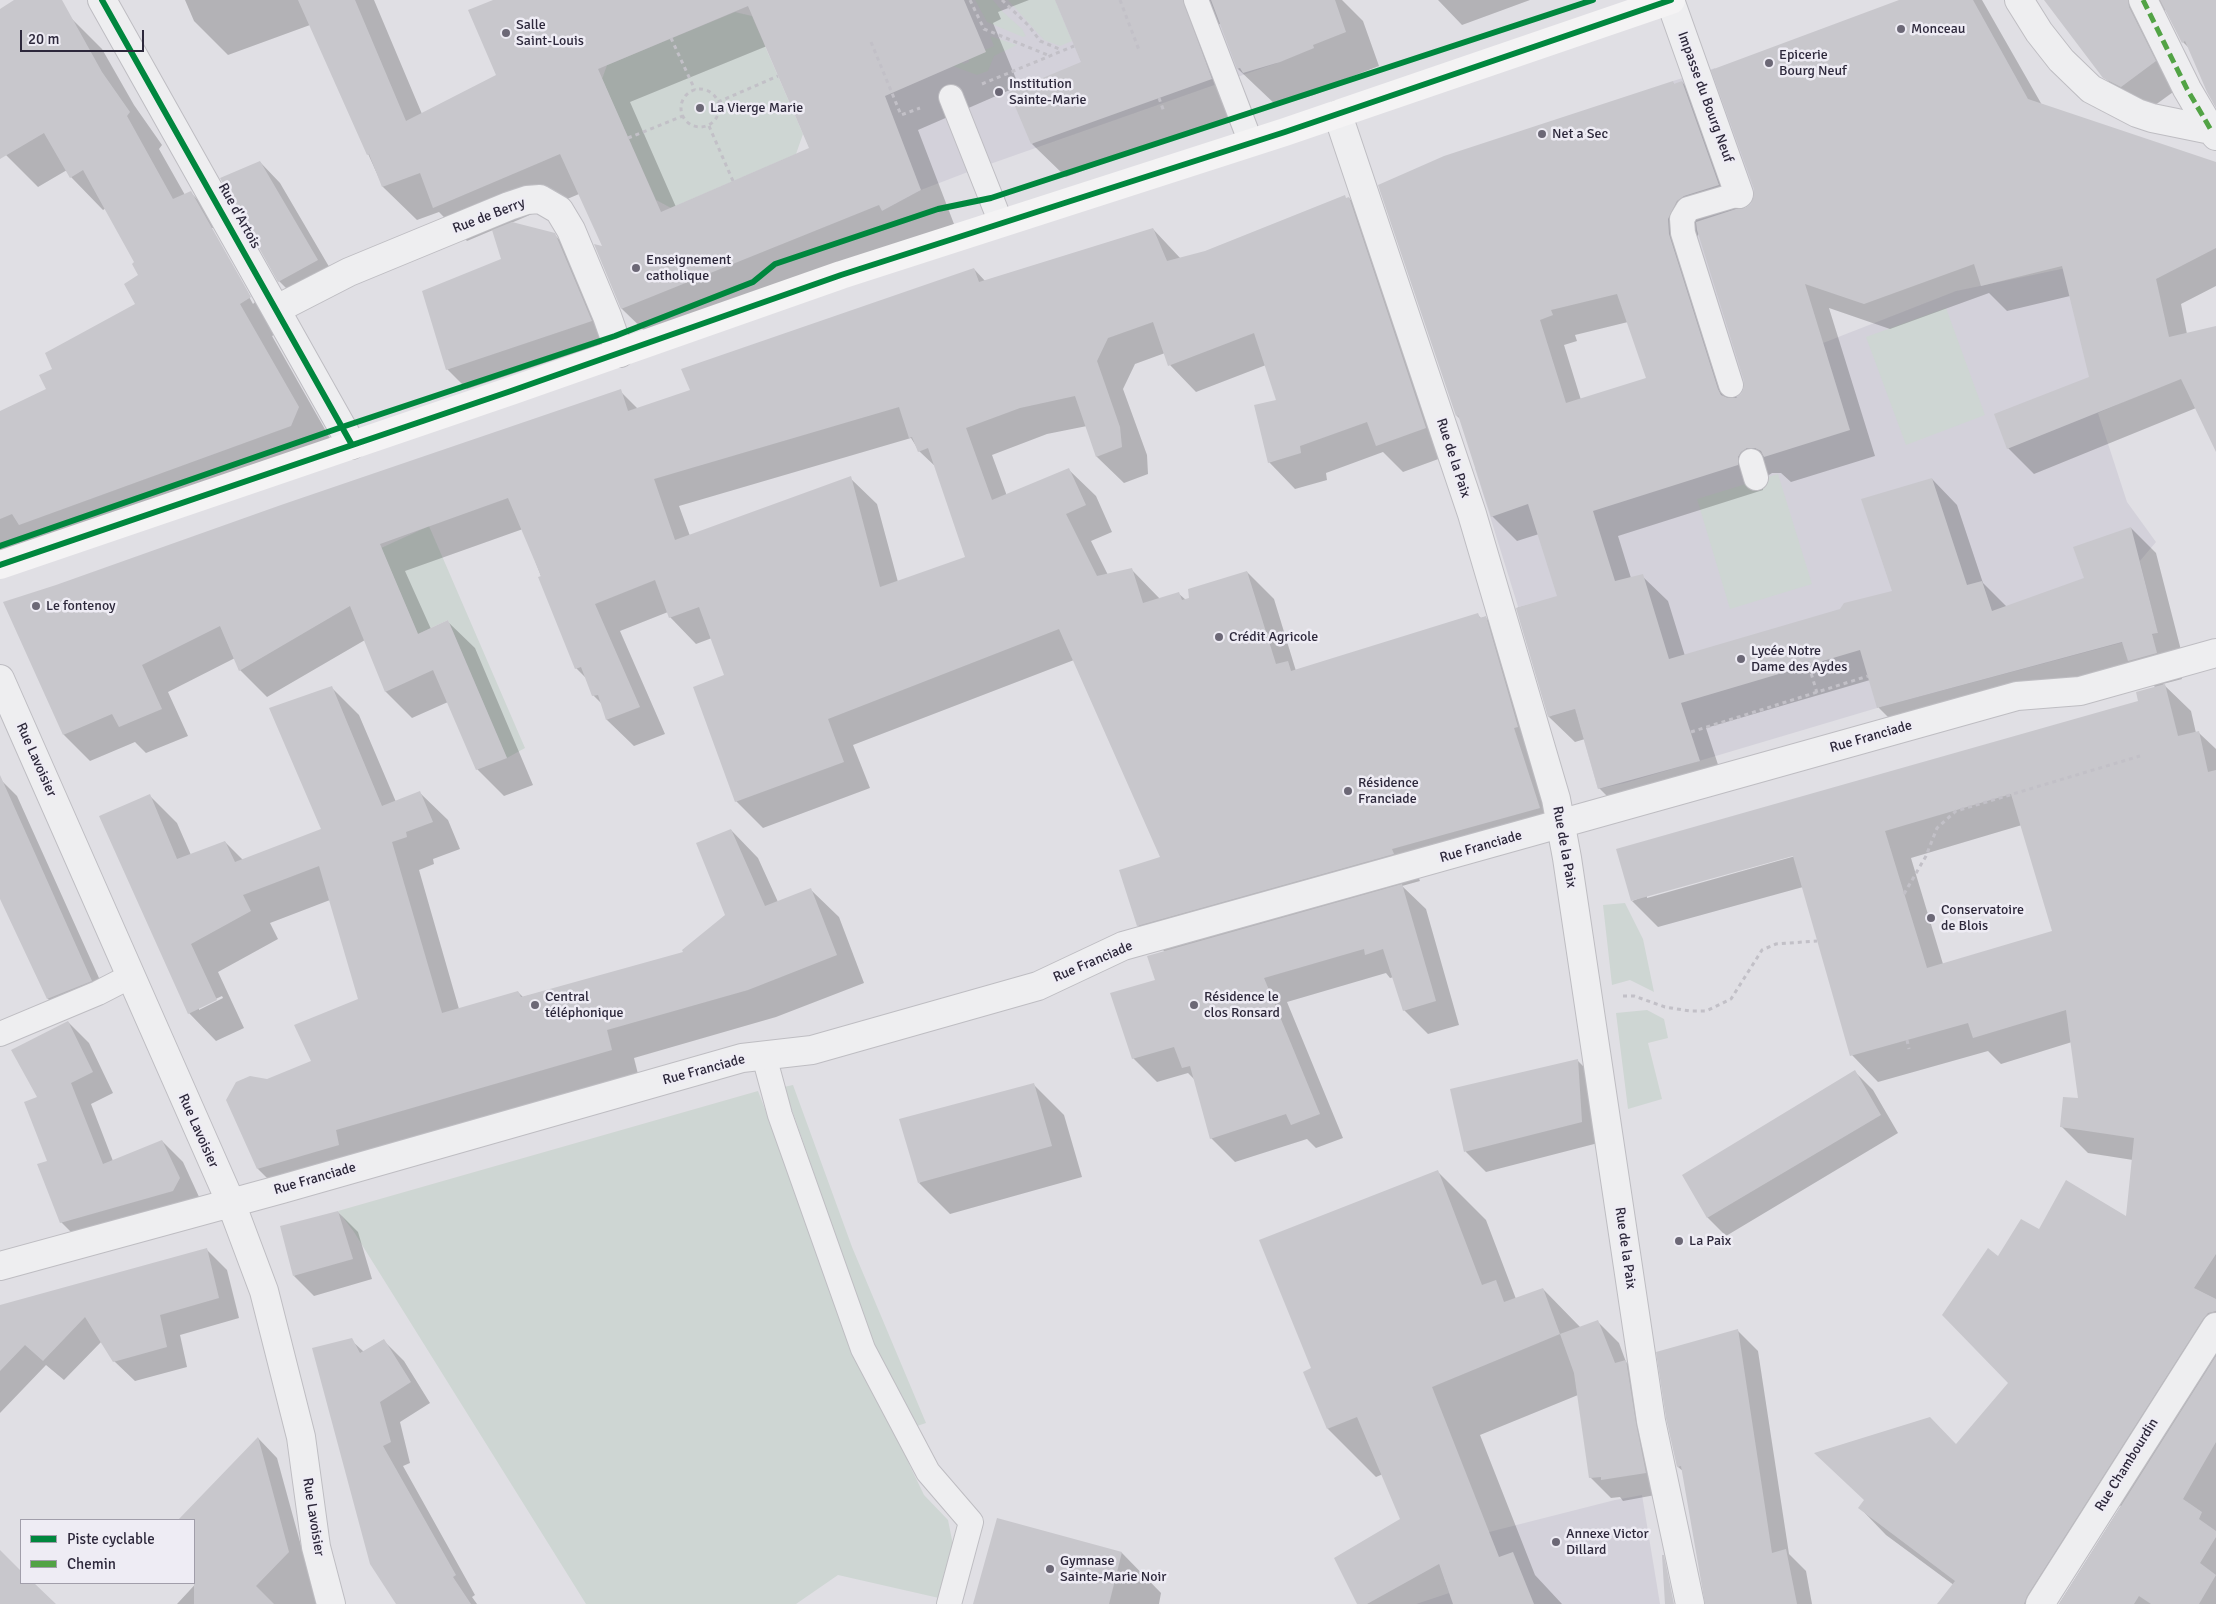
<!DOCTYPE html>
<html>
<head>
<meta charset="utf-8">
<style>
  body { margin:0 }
  #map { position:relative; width:2216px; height:1604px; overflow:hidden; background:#e0dfe4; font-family:Signika,sans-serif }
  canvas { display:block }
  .legend { position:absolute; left:20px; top:1519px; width:175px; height:65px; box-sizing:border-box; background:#eeecf4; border:1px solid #a19eaa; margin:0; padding:6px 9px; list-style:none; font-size:15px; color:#2d283b }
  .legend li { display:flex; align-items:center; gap:10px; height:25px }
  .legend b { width:25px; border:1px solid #a19eaa }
  .scale { position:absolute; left:20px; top:30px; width:124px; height:22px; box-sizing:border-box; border:2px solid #2d283b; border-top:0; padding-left:6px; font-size:15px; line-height:18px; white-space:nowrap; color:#2d283b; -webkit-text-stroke:4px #eeecf4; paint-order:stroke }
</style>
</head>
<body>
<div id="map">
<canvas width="2216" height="1604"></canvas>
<ul class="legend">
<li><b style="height:6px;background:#00873e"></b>Piste cyclable</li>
<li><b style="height:6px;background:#52a345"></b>Chemin</li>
</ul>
<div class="scale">20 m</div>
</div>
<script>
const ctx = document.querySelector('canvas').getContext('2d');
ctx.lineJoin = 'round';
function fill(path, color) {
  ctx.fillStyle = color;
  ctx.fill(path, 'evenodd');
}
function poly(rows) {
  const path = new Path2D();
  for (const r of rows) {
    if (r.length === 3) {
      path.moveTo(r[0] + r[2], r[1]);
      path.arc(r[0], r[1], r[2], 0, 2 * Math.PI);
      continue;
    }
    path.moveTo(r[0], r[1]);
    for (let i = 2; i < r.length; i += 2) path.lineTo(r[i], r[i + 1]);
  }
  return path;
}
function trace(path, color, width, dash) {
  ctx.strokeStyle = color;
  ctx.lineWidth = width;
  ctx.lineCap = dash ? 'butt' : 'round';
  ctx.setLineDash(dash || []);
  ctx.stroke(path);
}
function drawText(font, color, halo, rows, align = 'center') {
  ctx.font = font + ' Signika,sans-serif';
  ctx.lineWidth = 5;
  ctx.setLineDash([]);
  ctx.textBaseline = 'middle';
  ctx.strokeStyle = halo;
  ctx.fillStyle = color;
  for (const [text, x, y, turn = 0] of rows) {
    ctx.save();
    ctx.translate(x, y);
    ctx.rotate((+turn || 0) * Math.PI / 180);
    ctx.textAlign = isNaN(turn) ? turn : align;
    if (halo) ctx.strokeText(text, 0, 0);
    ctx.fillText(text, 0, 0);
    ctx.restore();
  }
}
const built = poly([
  [765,0,1251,0,1277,63,973,170,921,190,882,211,858,151],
  [1715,68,1766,200,1725,213,1827,356,1823,343,1956,291,2109,259,2139,395,2098,413,2127,502,2156,542,2140,561,2158,633,1877,708,1625,783,1598,789,1575,709,1552,716,1475,468,1676,402,1654,335,1673,81],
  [1642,1495,1660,1604,1416,1604,1449,1593,1435,1553,1489,1532,1615,1500]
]);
const green = poly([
  [975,0,993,0,1003,12,1022,29,1026,36,1023,37,987,22],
  [1008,0,1055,0,1072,41,1060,46,1044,40],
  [735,12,752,16,803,134,796,154,671,208,656,200,602,79,607,65],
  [990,36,1017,45,994,56,988,71,977,75,950,65,961,60,963,64,969,62,968,57,994,46],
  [1946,308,1985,415,1906,445,1866,337],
  [1778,474,1812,584,1730,609,1697,499],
  [429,526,525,748,507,758,448,620,418,634,381,548],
  [1625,903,1643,939,1654,992,1630,980,1612,985,1603,905],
  [1647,1010,1664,1019,1668,1038,1648,1043,1662,1099,1628,1109,1616,1013],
  [793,1085,852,1247,926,1423,917,1426,871,1338,784,1087],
  [758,1091,810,1226,910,1466,924,1495,948,1520,953,1545,939,1598,838,1575,796,1604,586,1604,354,1232,338,1211]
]);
const shadow = poly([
  [185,0,374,0,422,114,498,75,497,0,1029,0,998,12,1001,19,993,23,1019,86,918,130,954,224,917,244,656,342,622,309,596,245,604,248,579,194,511,223,554,234,574,255,611,341,467,389,447,369,502,259,493,230,467,241,439,212,417,220,383,187,310,25,228,55,194,21],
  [767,46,810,149,676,207,630,102],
  [1057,0,1342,0,1363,21,1379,66,1345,79,1347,82,1314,95,1277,106,1238,69,1221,23,1218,25,1244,112,1066,177,1032,144,1082,63],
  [1438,0,1530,0,1462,25],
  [1902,0,1982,0,2042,105,2216,163,2216,286,2181,304,2187,334,2216,327,2216,449,2196,408,2034,474,2008,448,2090,377,2070,296,2007,311,1989,293,1890,329,1829,308,1875,456,1791,482,1781,473,1772,473,1766,477,1763,483,1763,490,1618,536,1631,578,1642,576,1668,601,1685,656,1841,610,1893,592,1932,479,1957,505,1983,583,2007,607,2086,579,2131,528,2156,553,2183,658,2177,660,2182,679,2163,684,2191,711,2196,733,2199,733,2216,749,2216,1604,2059,1604,2121,1506,2099,1495,2036,1604,2012,1604,1970,1597,1886,1535,1860,1508,1956,1446,2010,1383,1999,1258,2039,1230,2127,1219,2133,1160,2088,1153,2062,1127,2080,1099,2072,1042,2001,1064,1988,1051,1878,1082,1852,1055,1803,887,1658,927,1632,901,2140,702,2155,687,2137,669,1904,733,1879,708,1870,680,1706,728,1725,786,1625,814,1599,788,1585,739,1575,742,1549,717,1517,608,1559,597,1539,534,1517,541,1492,516,1461,420,1457,416,1673,83,1675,85,1682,82,1707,108,1744,210,1752,205],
  [1699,233,1745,381,1746,388,1742,395,1737,398,1694,261,1693,245],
  [1628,322,1648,379,1581,400,1564,345,1577,341,1575,335],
  [2022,825,2053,932,1943,964,1911,858],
  [1798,853,1799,855,1647,898,1647,895],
  [2045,0,2216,0,2216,105,2190,49,2183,42,2167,10,2161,11,2180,87,2147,111,2130,103,2104,77],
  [70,17,102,49,134,105,162,145,159,149,185,195,191,193,223,225,282,330,272,336,331,440,0,564,0,412,48,390,54,370,137,305,140,276,136,262,106,208,103,210,71,177,67,170,38,187,6,155,0,144,0,41],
  [211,228,214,228,255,302,253,304],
  [260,162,280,183,338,282,300,302,279,281,222,179],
  [1349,198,1375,225,1452,454,1403,472,1383,452,1326,473,1327,480,1295,489,1269,462,1278,401,1266,365,1196,392,1170,365,1165,353,1135,364,1123,389,1147,455,1148,474,1124,483,1097,457,1087,426,1047,434,992,455,1007,496,1069,470,1096,496,1112,532,1091,541,1108,575,1132,570,1160,599,1178,593,1186,600,1247,572,1274,599,1296,671,1478,615,1481,618,1485,617,1512,644,1566,835,1418,876,1420,881,1402,886,1426,909,1459,1025,1428,1034,1404,1010,1394,977,1390,978,1386,973,1287,1002,1343,1138,1316,1148,1307,1139,1235,1162,1211,1138,1195,1080,1188,1073,1157,1082,1133,1058,1165,952,1138,925,1162,858,1074,660,853,745,870,788,763,828,736,801,726,675,712,638,696,644,670,617,668,612,620,631,665,734,634,746,607,720,602,704,593,695,587,679,576,668,523,529,405,571,431,629,448,622,475,648,533,785,504,796,477,769,448,702,412,718,386,692,365,640,267,697,240,670,235,658,168,692,188,736,146,753,135,742,90,761,64,735,56,587,620,391,638,409,691,391,974,269,986,282,1153,229,1181,259,1205,252],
  [911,438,919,451,937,468,966,558,898,582,877,504,850,478,690,536,679,506],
  [331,687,359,715,396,802,420,793,448,820,460,849,433,859,434,864,419,870,459,1009,518,992,523,997,684,953,726,915,731,830,758,858,778,902,811,890,839,917,864,983,776,1017,634,1058,639,1078,285,1196,258,1169,267,1081,313,1062,359,1000,330,900,270,923,278,939,218,972,244,1028,216,1041,189,1013,149,795,177,823,191,855,225,842,243,860,322,830],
  [222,996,223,998,199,1010,199,1007],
  [0,779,17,796,108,998,65,1015,48,999,0,896],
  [68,1022,89,1043,113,1093,91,1104,113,1161,162,1141,183,1162,200,1199,82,1243,61,1222,48,1162,39,1098],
  [1577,1060,1597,1080,1602,1142,1486,1172,1466,1152,1451,1090],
  [1855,1072,1873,1090,1898,1133,1726,1236,1708,1218,1684,1176],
  [1033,1084,1064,1115,1082,1177,950,1214,919,1183],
  [1437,1171,1486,1220,1516,1299,1543,1289,1581,1328,1598,1322,1619,1343,1626,1362,1647,1382,1666,1493,1623,1501,1620,1497,1611,1498,1590,1477,1578,1395,1480,1435,1535,1575,1562,1604,1359,1604,1402,1520,1383,1474,1376,1477,1328,1429,1313,1369],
  [338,1212,358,1232,372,1279,314,1296,294,1276],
  [206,1249,227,1270,239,1318,180,1335,187,1367,135,1381,114,1361,102,1341,64,1380,46,1365,0,1413,0,1307],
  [1738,1331,1758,1351,1789,1554,1806,1571,1812,1604,1715,1604,1684,1472,1678,1467],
  [351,1340,364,1352,383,1340,404,1361,430,1403,400,1422,410,1463,403,1466,475,1595,472,1597,477,1604,397,1604],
  [258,1438,277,1458,317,1604,177,1604,214,1564,194,1542,194,1520,179,1520],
  [998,1519,1122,1553,1161,1593,1159,1604,974,1604]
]);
const building = poly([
  [14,0,62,0,102,72,130,112,127,116,173,199,191,191,251,297,240,304,299,407,291,426,19,525,12,514,0,519,0,411,46,389,39,375,52,369,45,353,135,304,124,284,138,275,132,264,134,262,83,170,70,178,44,133,0,159,0,9],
  [298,0,355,0,406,121,496,75,468,10,493,0,964,0,986,52,885,96,921,190,882,211,879,205,621,309,594,244,602,246,560,154,433,208,420,173,382,187,369,154,367,155],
  [748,6,809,148,661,212,598,69],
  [1055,0,1183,0,1212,79,1031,144,1009,92,1081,62],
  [1211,0,1335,0,1346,32,1313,45,1314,48,1280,62,1243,73,1240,68,1237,69],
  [1899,0,1973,0,2028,99,2216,162,2216,248,2156,279,2169,337,2216,326,2216,452,2181,379,2007,449,1994,414,2089,377,2062,266,1981,286,1974,264,1864,304,1805,284,1850,430,1764,457,1761,451,1755,448,1747,448,1741,452,1738,457,1738,465,1593,511,1615,581,1643,574,1669,659,1840,609,1844,603,1892,591,1861,499,1932,478,1967,585,1982,581,1992,611,2084,578,2073,547,2131,527,2158,633,2152,634,2157,653,2128,661,2122,642,1877,708,1860,650,1681,703,1700,761,1598,789,1575,709,1548,717,1516,608,1557,596,1528,504,1491,517,1458,415,1456,416,1378,185,1444,156,1673,81,1674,84,1682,81,1719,185,1684,196,1677,201,1668,219,1669,234,1718,389,1721,395,1728,398,1736,398,1741,394,1744,388,1744,381,1697,230,1696,222,1736,209,1745,208,1751,204,1754,196,1754,189,1711,70],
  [1617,294,1646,378,1566,403,1540,320,1553,315,1551,310],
  [2044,0,2128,0,2129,7,2156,61,2121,87,2103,78],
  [2160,0,2216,0,2216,108,2207,92,2185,41,2182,43],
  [260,161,318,260,278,282,220,178],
  [1345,195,1346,198,1349,197,1426,428,1376,446,1367,422,1300,446,1301,453,1268,463,1254,405,1276,400,1254,333,1168,366,1153,322,1108,338,1097,361,1120,427,1122,447,1096,457,1075,396,1020,408,966,428,992,500,1069,468,1086,505,1066,514,1097,576,1132,568,1143,603,1179,592,1182,600,1189,598,1188,589,1247,571,1276,664,1288,661,1291,671,1478,613,1480,618,1486,616,1518,727,1514,728,1540,808,1392,849,1394,854,1137,926,1119,870,1160,857,1059,629,828,719,844,762,735,802,693,687,724,675,699,607,669,618,655,580,595,604,640,707,606,720,598,695,592,696,581,667,575,669,538,577,541,576,508,498,380,544,418,634,448,620,507,758,476,770,433,670,385,692,350,606,239,671,220,626,142,665,162,709,119,727,112,714,63,735,3,602,56,585,281,505,621,389,628,411,690,390,681,369,974,268,979,282,1153,228,1167,261,1205,251],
  [899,407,909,438,912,437,918,452,928,448,965,557,880,587,851,476,675,540,654,479],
  [512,222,555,233,592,321,446,370,422,291,501,259,492,230],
  [2165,684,2178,736,2199,731,2208,772,2216,770,2216,1254,2194,1288,2216,1299,2216,1311,2208,1313,2203,1319,2027,1596,2024,1604,1937,1604,1955,1581,1858,1508,1864,1500,1814,1453,1930,1417,1956,1444,2008,1383,1942,1315,1988,1248,1998,1256,2021,1219,2039,1229,2066,1180,2126,1216,2134,1138,2060,1127,2063,1097,2078,1098,2066,1010,1973,1038,1968,1023,1850,1056,1793,856,1631,901,1616,849,2138,701,2136,692],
  [2011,794,2052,931,1927,968,1885,831],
  [332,686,382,806,420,791,433,822,406,832,407,837,392,842,442,1013,518,991,521,997,683,952,682,950,725,915,696,843,731,829,765,906,811,888,837,955,748,990,607,1030,612,1050,336,1130,339,1145,257,1169,226,1100,236,1082,250,1076,267,1079,311,1061,294,1025,358,999,319,866,243,895,251,911,191,944,217,1000,188,1014,99,816,150,794,177,859,225,841,235,862,321,829,269,708],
  [0,775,92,981,47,999,0,899],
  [1402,884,1436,1001,1403,1011,1383,949,1365,955,1364,949,1264,978,1320,1114,1291,1125,1286,1114,1210,1139,1190,1066,1182,1068,1174,1047,1132,1059,1110,993,1155,980,1147,956],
  [68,1021,93,1072,71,1083,103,1164,162,1140,180,1178,173,1191,60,1223,37,1164,47,1161,24,1102,37,1097,11,1050],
  [1578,1059,1582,1122,1464,1152,1450,1089],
  [1855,1070,1881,1115,1707,1218,1682,1175],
  [1034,1083,1052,1146,918,1183,899,1119],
  [1438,1170,1482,1285,1496,1280,1504,1302,1543,1288,1560,1334,1432,1387,1499,1557,1513,1552,1534,1604,1453,1604,1439,1564,1367,1604,1357,1604,1334,1558,1400,1519,1357,1417,1327,1429,1303,1372,1311,1368,1259,1240],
  [338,1211,353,1259,293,1276,280,1226],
  [207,1248,219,1298,160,1315,167,1347,113,1362,85,1317,43,1361,25,1345,0,1371,0,1305],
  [1598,1320,1615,1363,1626,1360,1636,1423,1646,1473,1601,1480,1601,1477,1589,1478,1574,1373,1560,1334],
  [1738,1329,1772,1553,1786,1549,1797,1604,1705,1604,1681,1466,1677,1467,1666,1418,1656,1352],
  [352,1338,360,1353,384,1339,411,1382,380,1402,391,1442,383,1446,456,1575,453,1577,471,1604,396,1604,370,1564,312,1348],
  [2216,1356,2216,1442,2183,1499,2202,1512,2199,1519,2216,1531,2216,1537,2200,1563,2216,1575,2199,1604,2151,1604,2139,1596,2134,1604,2059,1604],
  [258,1437,289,1552,256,1586,274,1604,194,1604,194,1520,178,1520],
  [997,1518,1122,1552,1109,1604,973,1604],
  [0,1550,21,1571,21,1583,34,1583,56,1604,0,1604],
  [1662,1555,1664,1555,1674,1604,1665,1604]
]);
const path = poly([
  [970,0,984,29,1050,56],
  [1002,0,1029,26,1040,41,1062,50],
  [1120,0,1139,50],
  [671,38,695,90],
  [871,42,901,115,920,108],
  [982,84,1074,46],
  [700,108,19],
  [1159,98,1164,112],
  [718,102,778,76],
  [709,126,733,181],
  [628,138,683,116],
  [1809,666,1817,693],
  [1691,732,1868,676],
  [1904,894,1926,856,1937,828,1956,811,2140,756],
  [1623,996,1634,996,1665,1007,1690,1011,1706,1011,1731,999,1762,950,1776,944,1817,941],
  [1907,1040,1909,1049]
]);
const service = poly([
  [1196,0,1251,143],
  [951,97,1001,223],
  [1731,385,1683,233,1682,219,1688,209,1739,194],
  [1751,461,1756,478],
  [0,1034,98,993,131,976],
  [764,1056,780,1115,863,1349,928,1472,971,1522,949,1604]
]);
const pedestrian = poly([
  [2143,0,2187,89,2211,130]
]);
const minor = poly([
  [102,0,352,445],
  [1670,0,1739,194],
  [2019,0,2039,32,2061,60,2091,89,2137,113,2152,118,2211,130,2216,136],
  [1338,115,1472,514,1556,799,1567,858,1651,1421,1690,1604],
  [277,309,349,272,509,206,527,200,540,199,559,210,571,230,607,316,620,353],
  [0,679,231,1203,264,1291,301,1437,316,1547,331,1604],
  [0,1266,282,1189,742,1058,812,1050,1038,986,1123,946,2017,696,2080,691,2216,653],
  [2040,1604,2216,1327]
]);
const secondary = poly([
  [0,565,511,391,841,275,1285,132,1671,0]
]);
const quiet = poly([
  [2143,0,2187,89,2211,130]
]);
const cycleway = poly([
  [102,0,352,445],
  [0,546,342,427,615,336,753,282,775,264,938,209,991,198,1593,0],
  [0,565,511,391,841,275,1285,132,1671,0]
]);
const markers = [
  [1901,29,5,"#6c6876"],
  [506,33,5,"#6c6876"],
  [1769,63,5,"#6c6876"],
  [999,92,5,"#6c6876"],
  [700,108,5,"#6c6876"],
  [1542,134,5,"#6c6876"],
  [636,268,5,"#6c6876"],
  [36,606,5,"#6c6876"],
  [1219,637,5,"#6c6876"],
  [1741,659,5,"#6c6876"],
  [1348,791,5,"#6c6876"],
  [1931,918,5,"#6c6876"],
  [535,1005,5,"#6c6876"],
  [1194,1005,5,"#6c6876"],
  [1679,1241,5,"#6c6876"],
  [1556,1542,5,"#6c6876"],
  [1050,1569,5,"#6c6876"]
];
const poiNames = [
  ["Salle",516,25],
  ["Saint-Louis",516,41],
  ["Monceau",1911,29],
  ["Epicerie",1779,55],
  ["Bourg Neuf",1779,71],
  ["Institution",1009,84],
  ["Sainte-Marie",1009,100],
  ["La Vierge Marie",710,108],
  ["Net a Sec",1552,134],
  ["Enseignement",646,260],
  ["catholique",646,276],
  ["Le fontenoy",46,606],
  ["Crédit Agricole",1229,637],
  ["Lycée Notre",1751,651],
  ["Dame des Aydes",1751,667],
  ["Résidence",1358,783],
  ["Franciade",1358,799],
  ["Conservatoire",1941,910],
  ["de Blois",1941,926],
  ["Central",545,997],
  ["téléphonique",545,1013],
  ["Résidence le",1204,997],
  ["clos Ronsard",1204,1013],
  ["La Paix",1689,1241],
  ["Annexe Victor",1566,1534],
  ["Dillard",1566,1550],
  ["Gymnase",1060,1561],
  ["Sainte-Marie Noir",1060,1577]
];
const streetNames = [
  ["Impasse du Bourg Neuf",1705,97,70],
  ["Rue d'Artois",239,216,61],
  ["Rue de Berry",489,216,-21],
  ["Rue de la Paix",1453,458,72],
  ["Rue Franciade",1871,737,-16],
  ["Rue Lavoisier",36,760,66],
  ["Rue Franciade",1481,847,-16],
  ["Rue de la Paix",1564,847,80],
  ["Rue Franciade",1093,962,-23],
  ["Rue Franciade",704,1070,-15],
  ["Rue Lavoisier",198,1131,66],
  ["Rue Franciade",315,1179,-16],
  ["Rue de la Paix",1625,1248,82],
  ["Rue Chambourdin",2127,1465,-58],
  ["Rue Lavoisier",313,1517,81]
];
fill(built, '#d3d1da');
fill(green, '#ced6d3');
fill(shadow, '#0003');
fill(building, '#c8c7cc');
trace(service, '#bebdc2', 26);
trace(pedestrian, '#bebdc2', 30);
trace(minor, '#bebdc2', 30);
trace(path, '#c2c0c7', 3, [4, 4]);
trace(service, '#eeeef0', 24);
trace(pedestrian, '#eeeef0', 28);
trace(minor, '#eeeef0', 28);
trace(secondary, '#f4f3f4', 28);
trace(quiet, '#52a345', 5, [10, 5]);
trace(cycleway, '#00873e', 6);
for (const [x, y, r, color] of markers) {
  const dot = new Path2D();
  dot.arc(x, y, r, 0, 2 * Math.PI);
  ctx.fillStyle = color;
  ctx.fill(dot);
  trace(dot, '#eeecf4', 2);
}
drawText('14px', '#2d283b', '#eeecf4', poiNames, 'left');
drawText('14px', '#2d283b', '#eeecf4', streetNames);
</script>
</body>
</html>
